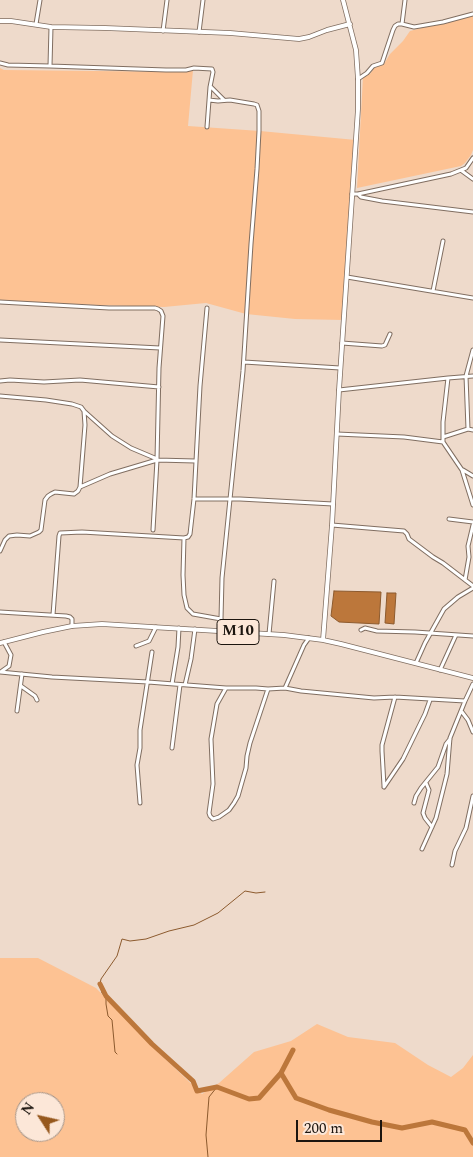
<!DOCTYPE html>
<html>
<head>
<meta charset="utf-8">
<style>
  body { margin:0 }
  #map { position:relative; width:473px; height:1157px; overflow:hidden; background:#eedacb; font-family:Spectral,serif }
  canvas { display:block }
  .north { position:absolute; left:15px; top:1092px; width:50px; height:50px; box-sizing:border-box; background:#fce7d8; border:1px solid #a29388; border-radius:50%; rotate:305deg; font-size:14px; font-weight:700; line-height:20px; text-align:center; color:#1c150f }
  .north::after { content:''; display:block; margin:auto; width:18px; height:22px; background:#96581d; clip-path:polygon(50% 0,100% 100%,50% 72%,0 100%) }
  .scale { position:absolute; left:296px; top:1120px; width:86px; height:22px; box-sizing:border-box; border:2px solid #1c150f; border-top:0; padding-left:6px; font-size:15px; line-height:18px; white-space:nowrap; color:#1c150f; -webkit-text-stroke:4px #fce7d8; paint-order:stroke }
</style>
</head>
<body>
<div id="map">
<canvas width="473" height="1157"></canvas>
<div class="north">N</div>
<div class="scale">200 m</div>
</div>
<script>
const ctx = document.querySelector('canvas').getContext('2d');
ctx.lineJoin = 'round';
function fill(path, color) {
  ctx.fillStyle = color;
  ctx.fill(path, 'evenodd');
}
function poly(rows) {
  const path = new Path2D();
  for (const r of rows) {
    path.moveTo(r[0], r[1]);
    for (let i = 2; i < r.length; i += 2) path.lineTo(r[i], r[i + 1]);
  }
  return path;
}
function trace(path, color, width, dash) {
  ctx.strokeStyle = color;
  ctx.lineWidth = width;
  ctx.lineCap = dash ? 'butt' : 'round';
  ctx.setLineDash(dash || []);
  ctx.stroke(path);
}
function drawText(font, color, halo, rows, align = 'center') {
  ctx.font = font + ' Spectral,serif';
  ctx.lineWidth = 5;
  ctx.setLineDash([]);
  ctx.textBaseline = 'middle';
  ctx.strokeStyle = halo;
  ctx.fillStyle = color;
  for (const [text, x, y, turn = 0] of rows) {
    ctx.save();
    ctx.translate(x, y);
    ctx.rotate((+turn || 0) * Math.PI / 180);
    ctx.textAlign = isNaN(turn) ? turn : align;
    if (halo) ctx.strokeText(text, 0, 0);
    ctx.fillText(text, 0, 0);
    ctx.restore();
  }
}
const green = poly([
  [473,15,473,150,471,155,465,163,461,166,357,188,363,77,370,74,374,68,384,64,390,54,403,41,410,31],
  [0,68,4,70,185,72,193,70,188,126,260,131,356,140,343,320,295,319,246,314,206,303,164,307,0,302],
  [0,958,38,958,96,988,160,1054,202,1094,219,1083,254,1052,291,1041,317,1024,348,1037,395,1043,428,1065,451,1077,463,1068,473,1055,473,1157,0,1157],
  [25,1102,55,1102,55,1132,25,1132]
]);
const water = poly([
  [334,591,381,592,379,624,339,622,331,616,334,591],
  [387,593,396,593,394,624,385,623,387,593]
]);
const stream = poly([
  [117,1054,115,1052,112,1020,108,1016,106,1004,106,998,102,993,100,984,101,979,117,956,122,939,130,941,146,939,169,931,194,925,218,913,245,891,256,893,265,892],
  [208,1157,206,1135,209,1097,217,1087]
]);
const river = poly([
  [100,984,106,996,131,1022,152,1044,193,1081,197,1091,217,1087,249,1099,259,1098,281,1073,293,1050],
  [281,1073,296,1098,329,1110,372,1122,402,1128,432,1122,465,1130,473,1143]
]);
const minor = poly([
  [36,24,40,0],
  [402,24,405,0],
  [163,31,167,0],
  [199,32,203,0],
  [0,63,8,65,50,66,166,70,186,70,194,68,212,69,213,72,210,87,207,127],
  [50,66,51,27],
  [358,79,367,73,373,66,382,63,393,30,395,26,398,24,402,24,414,27,420,26,443,22,473,14],
  [211,87,224,100],
  [209,100,218,101,230,100,254,104,257,105,259,111,259,131,257,169,251,244,243,371,222,578,221,619,229,632],
  [462,171,473,179],
  [352,194,358,194,451,174,466,168,473,158],
  [358,194,361,197,382,201,473,212],
  [347,277,473,298],
  [433,291,443,241],
  [0,302,109,308,155,308,158,309,161,311,163,316,159,368,157,460,153,530],
  [0,340,160,348],
  [342,343,382,346,385,345,390,334],
  [244,362,340,368],
  [448,378,443,422,443,442,462,470,473,505],
  [0,381,10,380,44,382,80,380,159,387],
  [339,390,448,378,473,376],
  [0,396,46,400,72,404,81,407,84,411,85,425,80,487,78,491,74,494,55,492,51,494,48,496,45,500,41,530,39,532,30,536,17,535,9,536,5,540,0,551],
  [84,411,112,436,131,448,157,459],
  [468,429,466,376,473,350],
  [337,434,404,437,443,442],
  [443,437,468,429,473,430],
  [463,470,473,476],
  [80,487,110,474,157,460,195,461],
  [194,499,240,499,333,504],
  [449,519,473,522],
  [332,525,404,531,407,534,409,539,433,557,443,563,473,586],
  [184,538,183,575,184,595,187,608,193,614,221,619],
  [465,580,469,557,468,546,473,525],
  [0,612,66,616,70,617,72,619,72,626],
  [53,615,59,536,60,533,82,532,184,538,188,537,190,534,194,499,200,386,207,308],
  [361,630,365,628,377,631,415,632,473,636],
  [269,634,274,581],
  [136,646,149,641,156,627],
  [416,663,425,643,444,609,458,597,473,588],
  [440,670,456,635],
  [2,671,9,666,11,655,4,642],
  [0,672,52,677,148,682,226,688,256,688,268,689,285,688,301,691,374,698,395,697,465,701,473,684],
  [172,684,178,647,179,628],
  [185,685,191,659,195,629],
  [21,686,35,696,37,700],
  [226,688,217,704,211,739,213,784,209,813,210,816,213,819,219,817,229,810,234,803,238,796,246,768,247,756,250,743,268,689],
  [285,688,304,645,309,638],
  [17,711,22,674],
  [462,712,468,720,473,732],
  [172,748,180,685],
  [426,783,429,790,423,813,425,818,432,827],
  [384,786,382,751,382,745,395,697],
  [384,787,403,759,425,714,430,700],
  [140,803,137,765,140,748,140,730,152,652],
  [414,803,416,796,421,788,438,767,446,744,450,739],
  [422,849,436,818,447,774,450,738,465,701],
  [452,865,455,851,466,828,473,796]
]);
const major = poly([
  [0,21,11,21,51,27,105,28,230,33,299,39,309,37,327,30,350,24],
  [323,640,332,525,339,390,358,109,358,79,356,50,343,0],
  [0,643,43,632,72,626,102,624,284,635,323,640,341,644,473,678]
]);
const shields = [
  [238,632,42]
];
const shieldNames = [
  ["M10",238,632]
];
fill(green, '#fdc293');
fill(water, '#bc773b');
trace(water, '#8c5a2e', 1);
trace(stream, '#8c5a2e', 1);
trace(river, '#bc773b', 5);
trace(minor, '#806e61', 5);
trace(major, '#806e61', 5.5);
trace(minor, '#fff', 3);
trace(major, '#fff', 4);
for (const [x, y, w] of shields) {
  const box = new Path2D();
  box.roundRect(x - w / 2, y - 12.5, w, 25, 4);
  ctx.fillStyle = '#fce7d8';
  ctx.fill(box);
  trace(box, '#1c150f', 1);
}
drawText('bold 15px', '#1c150f', null, shieldNames);
</script>
</body>
</html>
